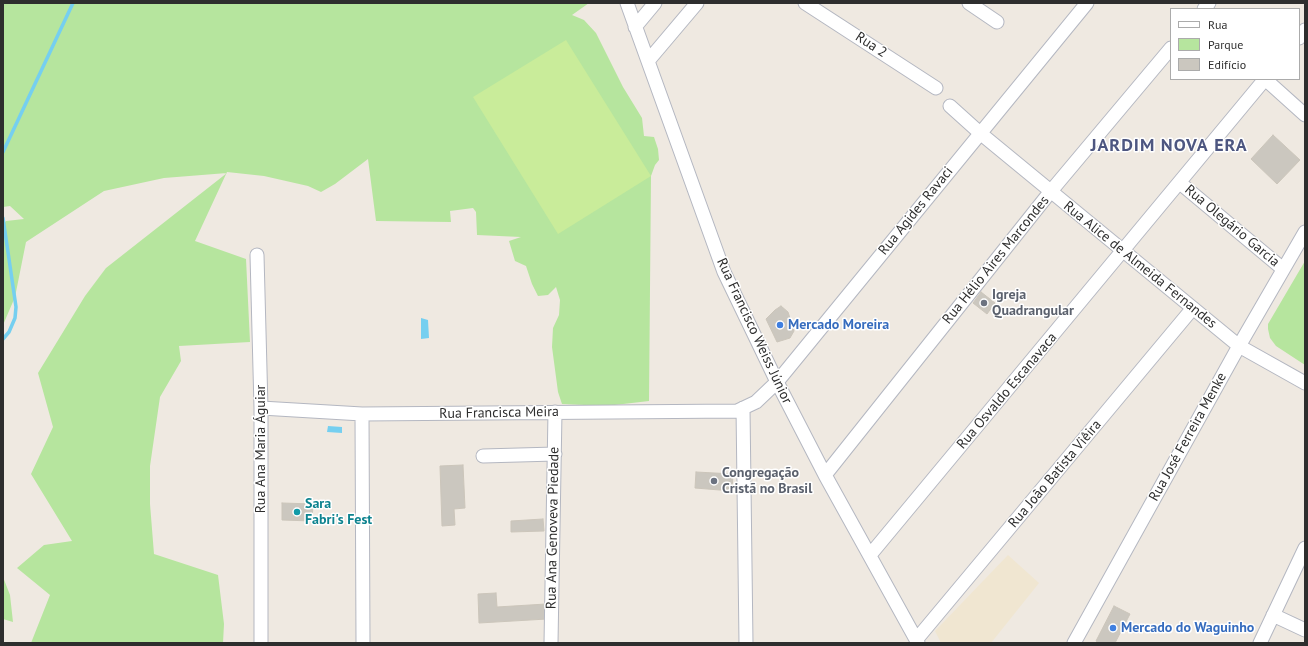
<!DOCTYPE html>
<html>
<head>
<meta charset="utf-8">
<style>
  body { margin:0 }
  #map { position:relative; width:1308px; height:646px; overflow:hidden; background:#efe9e1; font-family:"PT Sans",sans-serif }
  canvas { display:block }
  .frame { position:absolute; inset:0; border:4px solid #2e2e2e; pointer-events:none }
  .legend { position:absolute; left:1170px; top:8px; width:130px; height:72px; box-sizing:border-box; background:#fff; border:1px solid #ababab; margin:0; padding:5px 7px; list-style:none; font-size:12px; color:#2e2e2e }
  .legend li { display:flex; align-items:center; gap:8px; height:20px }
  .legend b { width:20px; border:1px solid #ababab }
</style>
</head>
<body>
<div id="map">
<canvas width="1308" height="646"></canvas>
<div class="frame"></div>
<ul class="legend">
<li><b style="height:5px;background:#fff"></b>Rua</li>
<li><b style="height:11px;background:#b6e59e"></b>Parque</li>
<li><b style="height:11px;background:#cbc7bf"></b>Edifício</li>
</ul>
</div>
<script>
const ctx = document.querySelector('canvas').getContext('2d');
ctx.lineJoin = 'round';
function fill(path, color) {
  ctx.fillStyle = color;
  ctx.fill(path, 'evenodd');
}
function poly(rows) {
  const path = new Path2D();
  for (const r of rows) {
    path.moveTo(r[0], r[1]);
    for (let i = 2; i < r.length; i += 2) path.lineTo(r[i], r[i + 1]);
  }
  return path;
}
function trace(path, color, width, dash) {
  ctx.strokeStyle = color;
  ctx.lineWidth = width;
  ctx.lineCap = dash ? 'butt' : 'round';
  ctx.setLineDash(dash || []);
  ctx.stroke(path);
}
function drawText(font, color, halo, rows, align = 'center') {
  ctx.font = font + ' "PT Sans",sans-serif';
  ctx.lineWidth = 3;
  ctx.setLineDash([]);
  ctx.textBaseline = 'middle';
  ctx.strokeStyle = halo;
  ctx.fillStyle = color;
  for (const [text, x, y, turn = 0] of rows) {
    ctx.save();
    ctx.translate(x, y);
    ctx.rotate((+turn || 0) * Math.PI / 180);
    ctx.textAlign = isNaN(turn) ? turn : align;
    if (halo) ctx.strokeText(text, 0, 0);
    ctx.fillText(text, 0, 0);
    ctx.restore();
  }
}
const education = poly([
  [1008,555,1039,583,991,643,941,643,935,631]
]);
const green = poly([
  [3,3,589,3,572,15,584,20,596,33,623,87,642,118,644,136,654,137,658,149,659,160,655,165,651,176,649,401,606,406,562,404,558,392,552,347,553,328,559,315,560,300,556,287,548,295,538,296,532,284,526,266,515,261,509,241,521,237,477,235,476,212,473,208,450,211,451,222,376,221,368,159,335,184,321,192,308,186,264,176,227,172,195,241,246,259,250,342,179,346,181,361,160,397,150,466,150,504,154,554,218,575,224,624,223,643,31,643,50,595,17,568,44,545,72,541,31,474,53,427,38,373,85,296,106,268,227,173,164,178,104,191,26,242,15,297,3,325,3,225,6,221,24,219,10,206,3,207],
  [1305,261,1305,365,1276,346,1270,338,1268,329,1268,324],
  [3,577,10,595,13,622,3,619]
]);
const pitch = poly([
  [566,40,651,176,558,234,473,97]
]);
const water = poly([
  [421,318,428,320,429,338,421,339],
  [328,426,342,427,342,433,327,432]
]);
const stream = poly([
  [3,152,73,3],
  [3,218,16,307,15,318,9,332,3,339]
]);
const building = poly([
  [1273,135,1300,160,1277,184,1251,159,1273,135],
  [981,292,995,303,987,314,973,303,981,292],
  [781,306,788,312,794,331,790,338,777,342,766,319,775,310,781,306],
  [463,465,465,508,454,509,455,525,442,526,440,466,463,465],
  [696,472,733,474,732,491,695,488,696,472],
  [282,503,313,504,312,521,282,520,282,503],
  [543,519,544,531,511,532,511,521,543,519],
  [496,593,497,607,546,604,547,619,479,623,478,594,496,593],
  [1114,606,1130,614,1115,643,1099,643,1096,641,1114,606]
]);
const street = poly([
  [627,3,724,272,777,382,825,475,918,643],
  [805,3,936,88],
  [969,3,997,22],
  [1204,9,1209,3],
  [635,27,655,3],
  [1299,38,1305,30],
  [648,61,697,3],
  [1265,79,1305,115],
  [950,106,980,133,1239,346,1305,383],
  [1180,183,1283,269],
  [257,255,261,408,261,643],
  [261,408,362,414,737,411,756,402,777,382,1087,3],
  [743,408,746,643],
  [362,414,363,643],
  [483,456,555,454],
  [825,475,1051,191,1171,48],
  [870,555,1265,79],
  [1273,615,1305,630],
  [916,640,1193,308],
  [551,643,555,412],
  [1074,643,1239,346,1305,232],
  [1260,643,1305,548]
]);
const markers = [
  [984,303,4,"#6b7280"],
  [780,325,4,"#3f7fe0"],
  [714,481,4,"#6b7280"],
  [297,512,4,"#0f9aa8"],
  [1113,628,4,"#3f7fe0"]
];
const streetNames = [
  ["Rua 2",871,45,33],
  ["Rua Agides Ravaci",916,211,-51],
  ["Rua Olegário Garcia",1232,226,40],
  ["Rua Hélio Aires Marcondes",996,260,-51],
  ["Rua Alice de Almeida Fernandes",1140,265,39],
  ["Rua Francisco Weiss Júnior",754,331,65],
  ["Rua Osvaldo Escanavaca",1007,391,-50],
  ["Rua Francisca Meira",499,413,-1],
  ["Rua José Ferreira Menke",1188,437,-61],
  ["Rua Ana Maria Águiar",261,449,-90],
  ["Rua João Batista Viêira",1055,474,-50],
  ["Rua Ana Genoveva Piedade",553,528,-89]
];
const worshipNames = [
  ["Igreja",992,295],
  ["Quadrangular",992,311],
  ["Congregação",722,473],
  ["Cristã no Brasil",722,489]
];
const shopNames = [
  ["Mercado Moreira",788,325],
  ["Mercado do Waguinho",1121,628]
];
const cultureNames = [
  ["Sara",305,504],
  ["Fabri's Fest",305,520]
];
const districtNames = [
  ["JARDIM NOVA ERA",1169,146]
];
fill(education, '#f0e6d1');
fill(green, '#b6e59e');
fill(pitch, '#c9ec9a');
fill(water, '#75cff0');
trace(stream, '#75cff0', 3.5);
fill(building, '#cbc7bf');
trace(building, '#cbc5ba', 1);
trace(street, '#b4b7c1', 15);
trace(street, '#fff', 13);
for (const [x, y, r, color] of markers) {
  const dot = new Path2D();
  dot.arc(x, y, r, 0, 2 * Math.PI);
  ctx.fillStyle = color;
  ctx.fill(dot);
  trace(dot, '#fff', 1.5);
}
drawText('14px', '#2e2e2e', '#fff', streetNames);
drawText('bold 14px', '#5b616d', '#fff', worshipNames, 'left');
drawText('bold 14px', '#366cbe', '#fff', shopNames, 'left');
drawText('bold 14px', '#0d838f', '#fff', cultureNames, 'left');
ctx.letterSpacing = '1px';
drawText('bold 18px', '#4d5680', '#fff', districtNames);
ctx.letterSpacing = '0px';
</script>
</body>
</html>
